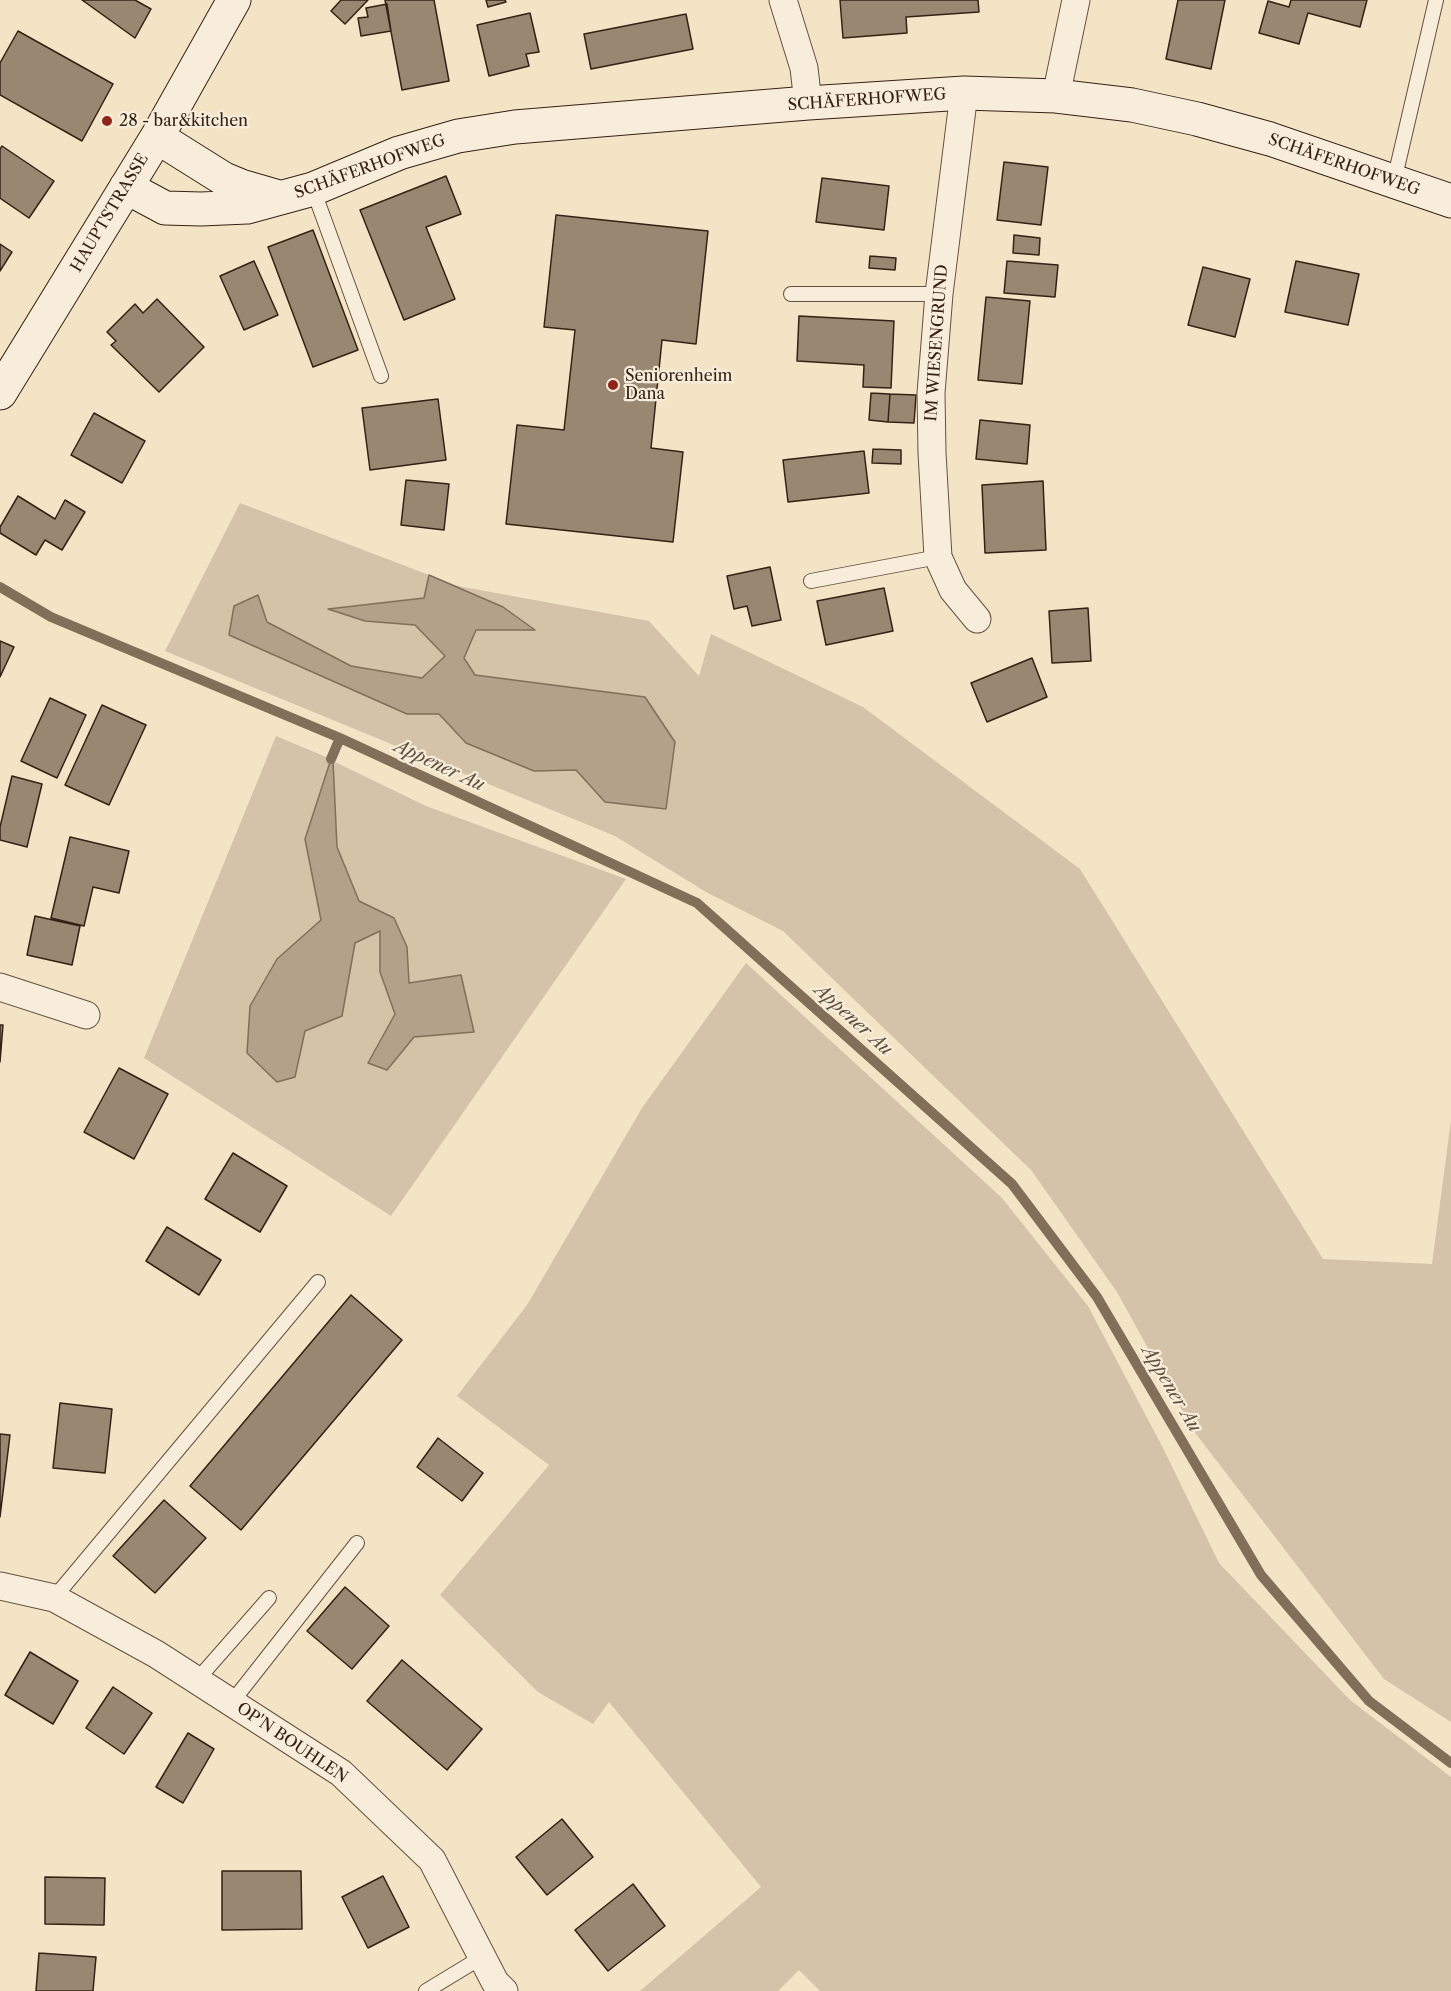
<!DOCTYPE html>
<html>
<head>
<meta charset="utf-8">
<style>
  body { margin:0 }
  canvas { display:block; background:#f4e4c6 }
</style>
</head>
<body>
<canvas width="1451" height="1991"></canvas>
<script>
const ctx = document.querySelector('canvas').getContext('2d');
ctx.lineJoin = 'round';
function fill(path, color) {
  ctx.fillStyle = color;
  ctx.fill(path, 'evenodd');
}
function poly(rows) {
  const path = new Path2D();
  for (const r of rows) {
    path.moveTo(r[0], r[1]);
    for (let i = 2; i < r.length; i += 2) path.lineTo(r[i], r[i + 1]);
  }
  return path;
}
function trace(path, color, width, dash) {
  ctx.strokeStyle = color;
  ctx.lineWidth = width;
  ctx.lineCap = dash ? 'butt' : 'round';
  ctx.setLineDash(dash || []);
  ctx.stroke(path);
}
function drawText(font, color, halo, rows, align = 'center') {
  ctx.font = font + ' "Libre Caslon Text",serif';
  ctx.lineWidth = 4.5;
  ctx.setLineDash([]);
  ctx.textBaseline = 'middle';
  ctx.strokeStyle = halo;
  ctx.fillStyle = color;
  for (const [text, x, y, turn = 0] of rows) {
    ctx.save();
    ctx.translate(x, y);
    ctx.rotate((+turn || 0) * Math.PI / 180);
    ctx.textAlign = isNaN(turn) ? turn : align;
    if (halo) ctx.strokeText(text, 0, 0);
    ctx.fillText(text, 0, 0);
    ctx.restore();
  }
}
const green = poly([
  [240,503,458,586,649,621,699,676,711,634,863,707,1080,869,1323,1259,1432,1264,1451,1120,1451,1722,1384,1679,1193,1430,1117,1292,1031,1170,783,931,706,892,615,836,165,651],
  [429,575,503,607,534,629,476,630,464,658,475,675,645,697,666,809,605,802,576,770,533,771,466,743,439,713,407,714,234,606,257,595,267,622,351,666,422,678,445,656,415,625,365,621,329,609,424,598],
  [276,736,331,759,305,839,321,920,277,959,295,1077,304,1031,342,1016,355,943,380,931,380,972,395,1014,368,1063,387,1070,414,1037,474,1032,409,983,407,947,394,918,359,901,337,847,333,761,426,806,626,879,391,1216,144,1058],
  [746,963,1002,1198,1088,1306,1163,1448,1219,1563,1350,1700,1451,1777,1451,1991,820,1991,799,1970,778,1991,640,1991,761,1887,609,1702,593,1724,538,1692,440,1595,549,1465,457,1396,527,1305,642,1108]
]);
const water = poly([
  [429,575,503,607,535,630,476,630,464,658,475,675,645,697,675,742,666,809,605,802,576,770,534,771,466,743,439,714,407,714,229,635,234,606,258,595,267,622,351,666,422,678,445,656,415,625,365,621,328,609,424,598,429,575],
  [331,759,333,761,337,847,359,901,394,918,407,947,409,983,461,975,474,1032,414,1037,387,1070,368,1063,395,1014,380,972,380,931,355,943,342,1016,305,1031,295,1077,277,1082,247,1053,250,1006,277,959,321,920,305,839,331,759]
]);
const stream = poly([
  [0,587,51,617,340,738,697,903,1012,1184,1097,1297,1261,1575,1369,1701,1451,1763],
  [331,759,340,738]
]);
const building = poly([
  [82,0,135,0,151,9,135,38,82,0],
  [341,0,368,0,345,24,331,11,341,0],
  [385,0,434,0,449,81,402,90,385,0],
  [486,0,505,0,506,2,488,7,486,0],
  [840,0,978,0,979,12,906,17,907,33,843,38,840,0],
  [1178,0,1225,0,1211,69,1166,59,1178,0],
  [1291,0,1367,0,1360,27,1308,13,1299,44,1259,33,1268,1,1289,7,1291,0],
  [387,4,391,31,361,36,358,18,368,17,366,8,387,4],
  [530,13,539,52,526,54,529,66,489,76,477,25,530,13],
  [686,14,693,49,591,69,584,34,686,14],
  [18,31,113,84,82,141,0,95,0,63,18,31],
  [2,146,54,181,29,218,0,198,0,149,2,146],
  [1004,162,1048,167,1041,225,997,220,1004,162],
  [446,176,461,214,426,227,455,299,404,320,360,210,446,176],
  [822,178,889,186,884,230,816,222,822,178],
  [556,215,708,231,696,344,662,340,651,448,683,452,673,542,506,524,517,425,564,430,575,330,544,327,556,215],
  [313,230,358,350,313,367,268,247,313,230],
  [1014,235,1040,238,1039,255,1013,253,1014,235],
  [0,244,12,252,0,271,0,244],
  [870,256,896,258,895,270,869,268,870,256],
  [254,261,278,315,244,330,220,276,254,261],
  [1007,261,1058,265,1055,297,1004,293,1007,261],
  [1296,261,1359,274,1348,325,1285,312,1296,261],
  [1203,267,1250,279,1235,337,1188,325,1203,267],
  [986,297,1030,301,1022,384,978,380,986,297],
  [157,299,204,347,159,392,111,345,116,341,107,332,135,304,143,313,157,299],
  [799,316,894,321,891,388,863,387,864,365,797,361,799,316],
  [871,393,890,394,888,422,869,420,871,393],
  [890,394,916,395,914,423,888,422,890,394],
  [438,399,446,460,370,470,362,408,438,399],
  [94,413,145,441,122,483,71,455,94,413],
  [980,420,1030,425,1027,464,976,459,980,420],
  [873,449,901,450,901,464,872,463,873,449],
  [864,451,869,493,788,502,783,460,864,451],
  [406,480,449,484,444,530,401,525,406,480],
  [1043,481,1046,550,985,553,982,485,1043,481],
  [18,496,55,519,65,500,85,512,62,550,45,540,36,555,0,533,0,527,18,496],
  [770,567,781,620,752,626,747,606,734,609,727,576,770,567],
  [884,588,893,631,826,645,817,601,884,588],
  [1088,608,1091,661,1052,663,1049,611,1088,608],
  [0,641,14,647,0,677,0,641],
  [1032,658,1047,697,987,722,971,683,1032,658],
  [50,698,86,715,57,778,21,761,50,698],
  [102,705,146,725,109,805,65,785,102,705],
  [12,776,42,784,27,847,0,840,0,827,12,776],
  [70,837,129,851,119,893,93,887,84,926,51,918,70,837],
  [35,916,80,926,72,965,27,955,35,916],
  [0,1025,3,1025,0,1062,0,1025],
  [119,1068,168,1094,134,1159,84,1132,119,1068],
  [233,1153,287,1186,260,1232,205,1199,233,1153],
  [167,1227,221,1260,199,1295,146,1261,167,1227],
  [351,1295,402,1340,241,1530,190,1486,351,1295],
  [60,1403,112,1409,105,1473,53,1468,60,1403],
  [0,1434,10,1435,0,1517,0,1434],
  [438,1438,483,1473,462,1501,417,1467,438,1438],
  [164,1500,206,1538,155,1593,113,1556,164,1500],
  [345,1587,389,1626,352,1669,307,1631,345,1587],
  [30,1652,78,1681,53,1724,5,1695,30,1652],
  [402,1660,482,1729,447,1770,367,1701,402,1660],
  [113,1687,152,1713,124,1754,86,1728,113,1687],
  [188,1733,214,1749,183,1803,156,1787,188,1733],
  [562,1819,593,1857,547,1895,516,1857,562,1819],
  [222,1871,301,1871,302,1929,222,1930,222,1871],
  [383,1876,409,1927,368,1948,342,1897,383,1876],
  [45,1877,105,1878,104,1925,45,1924,45,1877],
  [633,1884,665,1926,608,1971,575,1930,633,1884],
  [39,1953,96,1957,93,1991,36,1991,39,1953]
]);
const lane = poly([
  [1394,181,1436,0],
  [313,189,381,376],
  [791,294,939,294],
  [811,581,938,557],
  [54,1598,318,1282],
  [197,1680,269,1598],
  [232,1702,357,1543],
  [426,1991,482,1957]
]);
const street = poly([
  [783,0,804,68,808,103],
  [964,93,939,294,931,393,932,453,938,557,953,590,977,619],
  [1056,96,1076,0],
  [0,987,86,1015],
  [0,1586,54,1598,156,1654,341,1773,432,1860,495,1982,504,1991]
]);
const secondary = poly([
  [157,137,224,179,241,186,279,197],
  [126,187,165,208,201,209,247,207,313,189,399,153,458,136,515,127,808,103,964,93,1056,96,1132,105,1197,119,1270,139,1451,201],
  [0,393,157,137,234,0]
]);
const markers = [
  [107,121,6,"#8f2418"],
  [613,385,6,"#8f2418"]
];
const streetNames = [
  ["SCHÄFERHOFWEG",867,100,-4],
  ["SCHÄFERHOFWEG",1344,165,19],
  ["SCHÄFERHOFWEG",370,167,-20],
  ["HAUPTSTRASSE",110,213,-59],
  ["IM WIESENGRUND",937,343,-86],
  ["OP'N BOUHLEN",292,1743,34]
];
const poiNames = [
  ["28 - bar&kitchen",119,121],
  ["Seniorenheim",625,376],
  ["Dana",625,394]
];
const waterNames = [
  ["Appener Au",439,766,25],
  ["Appener Au",853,1020,42],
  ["Appener Au",1171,1389,59]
];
fill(green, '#d4c3a8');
fill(water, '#b3a289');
trace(water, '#816f5a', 1.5);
trace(stream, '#816f5a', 10);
fill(building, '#988771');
trace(building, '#352214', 1.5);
trace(lane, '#655240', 16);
trace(street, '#655240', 29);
trace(secondary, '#352214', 35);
trace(lane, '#f8edda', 14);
trace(street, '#f8edda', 27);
trace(secondary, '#f8edda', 33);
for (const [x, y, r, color] of markers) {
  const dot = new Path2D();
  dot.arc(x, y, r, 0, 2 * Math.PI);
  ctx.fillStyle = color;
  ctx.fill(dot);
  trace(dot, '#f8edda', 2);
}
drawText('16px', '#352214', '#f8edda', streetNames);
drawText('16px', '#352214', '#f8edda', poiNames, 'left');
drawText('italic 18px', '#614f3d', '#f8edda', waterNames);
</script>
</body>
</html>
